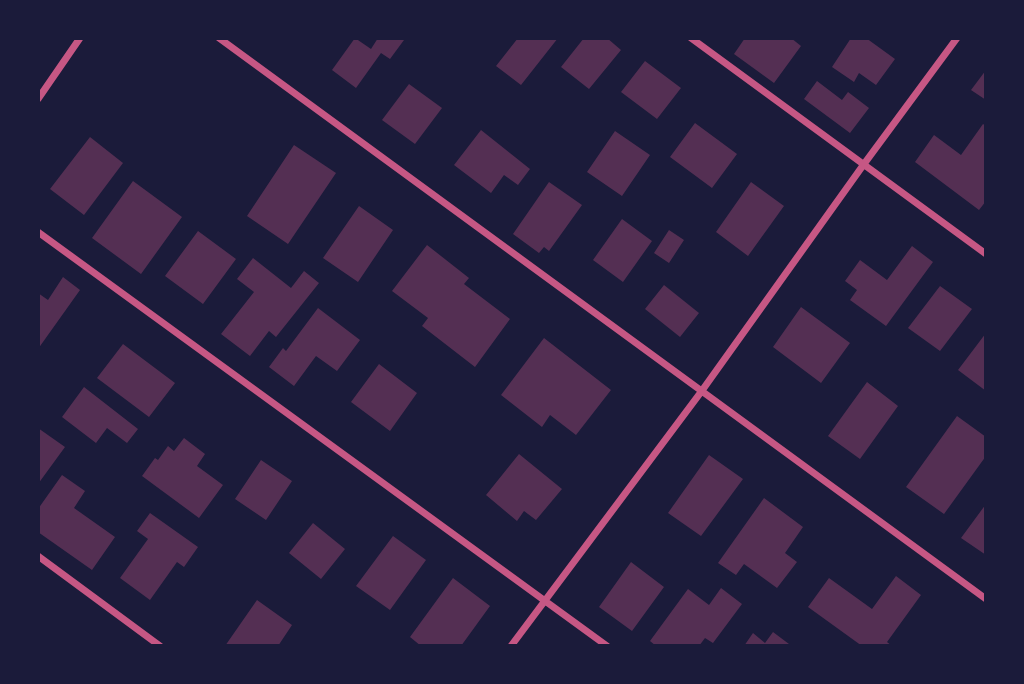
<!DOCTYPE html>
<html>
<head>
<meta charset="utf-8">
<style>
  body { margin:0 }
  #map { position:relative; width:1024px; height:684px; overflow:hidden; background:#1b1b3a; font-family:Karla,sans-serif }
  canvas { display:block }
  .frame { position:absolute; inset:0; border:40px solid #1b1b3a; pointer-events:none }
</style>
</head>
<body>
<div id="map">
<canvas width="1024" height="684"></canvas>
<div class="frame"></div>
</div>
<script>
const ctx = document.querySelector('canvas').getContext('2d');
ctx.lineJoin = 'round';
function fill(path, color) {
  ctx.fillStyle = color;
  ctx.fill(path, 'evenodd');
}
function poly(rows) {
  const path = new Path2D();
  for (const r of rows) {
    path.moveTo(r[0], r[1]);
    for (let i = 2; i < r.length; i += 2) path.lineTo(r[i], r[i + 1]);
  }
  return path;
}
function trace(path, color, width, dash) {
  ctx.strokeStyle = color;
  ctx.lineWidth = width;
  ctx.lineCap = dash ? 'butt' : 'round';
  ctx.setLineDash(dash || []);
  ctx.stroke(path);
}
const building = poly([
  [355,38,371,49,378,38,404,40,390,59,381,53,356,88,332,70],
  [518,38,558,38,521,85,496,66],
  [584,38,607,38,621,50,589,89,561,67],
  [745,38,791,38,801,46,774,83,734,54],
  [851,38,866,38,895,59,876,85,859,73,854,82,832,67],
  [645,61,681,88,657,119,621,92],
  [986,70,986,100,971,90],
  [817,81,842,100,848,92,869,108,850,133,804,99],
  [409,84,442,108,415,144,382,120],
  [695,123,737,154,712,188,670,157],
  [983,124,986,126,986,201,979,210,915,162,934,135,961,155],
  [481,130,530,169,518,185,504,175,491,193,454,165],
  [615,131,650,155,622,196,587,172],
  [90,137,123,163,84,215,50,189],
  [294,145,336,173,288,244,247,216],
  [133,181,182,217,141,274,92,238],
  [549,182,582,205,549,251,544,247,539,253,513,234],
  [751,182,784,206,748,256,716,232],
  [359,206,393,230,358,282,323,258],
  [622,219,652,241,623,282,593,260],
  [669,230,684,240,669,263,654,253],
  [198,231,236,259,203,304,165,276],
  [427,245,469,278,464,284,510,319,475,367,422,326,428,318,392,291],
  [912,246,933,262,886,326,850,300,857,290,845,281,860,260,887,280],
  [253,258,291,288,304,271,319,283,276,337,269,331,250,356,221,334,254,292,237,279],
  [63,277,80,290,38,349,38,293,48,300],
  [664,285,699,313,680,337,645,309],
  [940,286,972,309,940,351,908,328],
  [801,307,850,343,821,383,773,347],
  [318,308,360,340,337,371,316,356,294,386,269,367,283,348,286,351],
  [986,333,986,391,958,370],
  [544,338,611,390,576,435,550,415,542,427,501,395],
  [123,344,175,383,149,417,97,378],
  [379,364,417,393,390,431,351,402],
  [867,382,898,406,860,459,828,436],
  [84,387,138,429,127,443,107,428,96,443,62,417],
  [957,416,986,437,986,456,944,514,906,487],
  [38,428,65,447,38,484],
  [184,438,205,454,197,466,223,485,199,518,142,476,155,458,158,460,168,446,174,451],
  [519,454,562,489,536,520,524,511,517,521,486,495],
  [709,455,743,479,701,536,668,513],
  [261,460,292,481,266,520,235,499],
  [62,475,85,491,74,508,115,537,92,570,38,532,38,509],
  [764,498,803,527,785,553,797,562,777,588,744,564,736,575,718,563],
  [986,504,986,555,961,538],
  [150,513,198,547,184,567,177,562,150,600,120,578,148,539,137,531],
  [313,523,345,549,321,579,289,553],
  [393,536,426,560,390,610,356,586],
  [631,562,664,587,632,631,599,607],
  [896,576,921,595,887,642,892,646,862,646,808,607,829,578,872,609],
  [453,578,490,606,461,646,421,646,410,637],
  [721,588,742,604,713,643,705,638,699,646,656,646,650,641,688,589,709,605],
  [257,600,292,625,278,646,225,646],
  [773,632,789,644,788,646,744,646,753,633,765,643]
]);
const minor = poly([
  [219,38,986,599],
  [691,38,986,254],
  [38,99,80,38],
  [38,232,607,646],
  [38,556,160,646],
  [511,646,701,392,864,164,957,38]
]);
fill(building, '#542f53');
trace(minor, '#c65784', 7);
</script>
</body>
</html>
